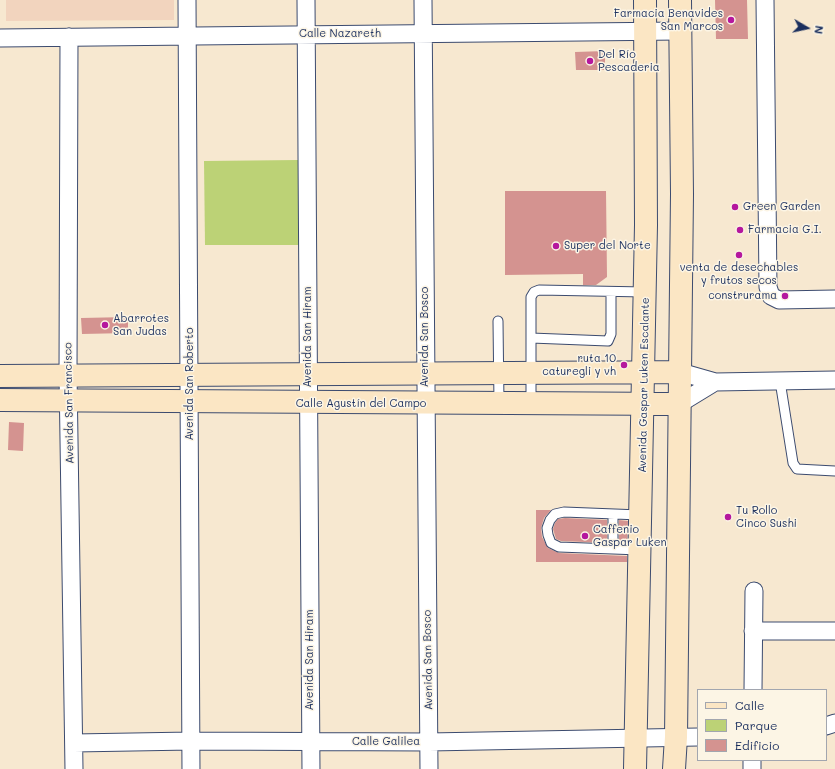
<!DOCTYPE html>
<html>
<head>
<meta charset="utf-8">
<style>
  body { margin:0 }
  #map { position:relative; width:835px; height:769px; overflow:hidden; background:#f7e8d0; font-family:Mali,sans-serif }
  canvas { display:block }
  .legend { position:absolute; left:697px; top:689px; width:130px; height:72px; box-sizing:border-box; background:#fcf5e5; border:1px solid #a2a6af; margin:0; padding:5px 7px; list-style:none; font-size:12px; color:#1b2f5e }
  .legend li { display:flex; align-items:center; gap:8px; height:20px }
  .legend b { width:20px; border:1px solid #a2a6af }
  .north { position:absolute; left:787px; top:8px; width:40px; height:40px; -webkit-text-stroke:3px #fcf5e5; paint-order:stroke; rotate:99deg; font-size:11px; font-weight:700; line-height:16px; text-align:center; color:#1b2f5e }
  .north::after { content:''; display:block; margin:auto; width:14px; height:18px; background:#1b2f5e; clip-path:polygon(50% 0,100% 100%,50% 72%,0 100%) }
</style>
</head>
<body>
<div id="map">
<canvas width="835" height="769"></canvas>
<ul class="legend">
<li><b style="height:5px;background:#fbe6c4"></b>Calle</li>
<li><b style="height:11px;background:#bcd276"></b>Parque</li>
<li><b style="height:11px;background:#d49390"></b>Edificio</li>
</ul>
<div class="north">N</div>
</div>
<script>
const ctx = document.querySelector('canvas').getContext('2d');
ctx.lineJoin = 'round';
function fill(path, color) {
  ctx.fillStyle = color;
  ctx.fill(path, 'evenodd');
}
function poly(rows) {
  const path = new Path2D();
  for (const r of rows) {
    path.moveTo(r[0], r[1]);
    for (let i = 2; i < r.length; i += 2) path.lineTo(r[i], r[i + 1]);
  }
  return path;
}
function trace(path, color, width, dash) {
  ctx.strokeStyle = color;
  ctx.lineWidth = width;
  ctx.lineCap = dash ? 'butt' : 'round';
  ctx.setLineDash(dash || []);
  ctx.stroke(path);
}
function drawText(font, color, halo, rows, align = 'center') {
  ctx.font = font + ' Mali,sans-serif';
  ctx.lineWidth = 3;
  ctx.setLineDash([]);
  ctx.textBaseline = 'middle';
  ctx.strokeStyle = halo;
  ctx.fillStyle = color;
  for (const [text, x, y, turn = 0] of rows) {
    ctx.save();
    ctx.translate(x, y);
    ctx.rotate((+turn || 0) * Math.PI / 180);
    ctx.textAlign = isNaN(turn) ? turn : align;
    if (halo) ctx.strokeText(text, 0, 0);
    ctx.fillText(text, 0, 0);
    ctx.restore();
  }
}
const built = poly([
  [6,0,174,0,174,20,6,21]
]);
const green = poly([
  [298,160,299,245,205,245,204,161]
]);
const building = poly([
  [715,0,747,0,748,39,716,39],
  [605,51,605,70,576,70,575,52],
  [505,191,606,191,607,277,596,285,583,285,583,274,505,275],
  [128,317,128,333,82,334,81,318],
  [9,422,24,423,23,451,8,450],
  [536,510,551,510,544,518,541,528,542,537,548,548,559,553,627,556,627,562,536,562],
  [565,518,607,520,607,543,561,541,556,539,553,529,555,523,558,519],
  [619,520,628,521,627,544,619,543]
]);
const lane = poly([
  [498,321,499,403],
  [531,338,608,341,611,334,611,292],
  [780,381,793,463,797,469,835,471],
  [531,403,531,297,534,292,539,290,645,292],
  [613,549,613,514],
  [640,550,559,547,551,543,548,535,547,528,550,520,555,514,564,512,640,515]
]);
const street = poly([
  [187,0,191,769],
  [306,0,311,769],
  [423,0,429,769],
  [765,0,768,287,771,296,779,300,835,299],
  [69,37,68,374,74,769],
  [0,38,680,31],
  [680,372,715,382,835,380],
  [679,404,715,382],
  [753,631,835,631],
  [753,690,754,591],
  [826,726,835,723],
  [74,743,191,741,429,742,698,737],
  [752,769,752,760]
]);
const secondary = poly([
  [0,376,680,372],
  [0,400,679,404],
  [635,769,646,225,645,0],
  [674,769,676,737,682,194,680,0]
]);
const markers = [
  [731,20,4,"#b5179e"],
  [590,61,4,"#b5179e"],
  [735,207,4,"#b5179e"],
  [740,230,4,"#b5179e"],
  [556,246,4,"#b5179e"],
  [739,255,4,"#b5179e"],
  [785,296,4,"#b5179e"],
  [105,325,4,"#b5179e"],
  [624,365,4,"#b5179e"],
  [728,517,4,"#b5179e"],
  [585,536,4,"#b5179e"]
];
const poiNames = [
  ["Farmacia Benavides",723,14,"right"],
  ["San Marcos",723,27,"right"],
  ["Del Río",598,55],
  ["Pescaderia",598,68],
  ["Green Garden",743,207],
  ["Farmacia G.I.",748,230],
  ["Super del Norte",564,246],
  ["venta de desechables",739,268,"center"],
  ["y frutos secos",739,281,"center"],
  ["construrama",777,296,"right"],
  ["Abarrotes",113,319],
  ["San Judas",113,332],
  ["ruta 10",616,359,"right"],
  ["caturegli y vh",616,372,"right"],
  ["Tu Rollo",736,511],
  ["Cinco Sushi",736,524],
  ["Caffenio",593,530],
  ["Gaspar Luken",593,543]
];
const streetNames = [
  ["Calle Nazareth",340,34],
  ["Avenida San Hiram",308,337,-90],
  ["Avenida San Bosco",425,337,-90],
  ["Avenida San Roberto",190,384,-90],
  ["Avenida Gaspar Luken Escalante",644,385,-89],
  ["Avenida San Francisco",69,403,-91],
  ["Calle Agustín del Campo",361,404],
  ["Avenida San Hiram",310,660,-90],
  ["Avenida San Bosco",428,660,-91],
  ["Calle Galilea",386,742]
];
fill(built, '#f2d4be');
fill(green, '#bcd276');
fill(building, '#d49390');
trace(lane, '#3c4b6f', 11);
trace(street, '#3c4b6f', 19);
trace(secondary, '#3c4b6f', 24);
trace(lane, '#fff', 9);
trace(street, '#fff', 17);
trace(secondary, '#fbe6c4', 22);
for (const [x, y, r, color] of markers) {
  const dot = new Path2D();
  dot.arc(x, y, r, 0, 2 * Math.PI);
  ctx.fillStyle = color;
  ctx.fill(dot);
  trace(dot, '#fcf5e5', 1.5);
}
drawText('11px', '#1b2f5e', '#fcf5e5', poiNames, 'left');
drawText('11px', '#1b2f5e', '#fcf5e5', streetNames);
</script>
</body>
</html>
